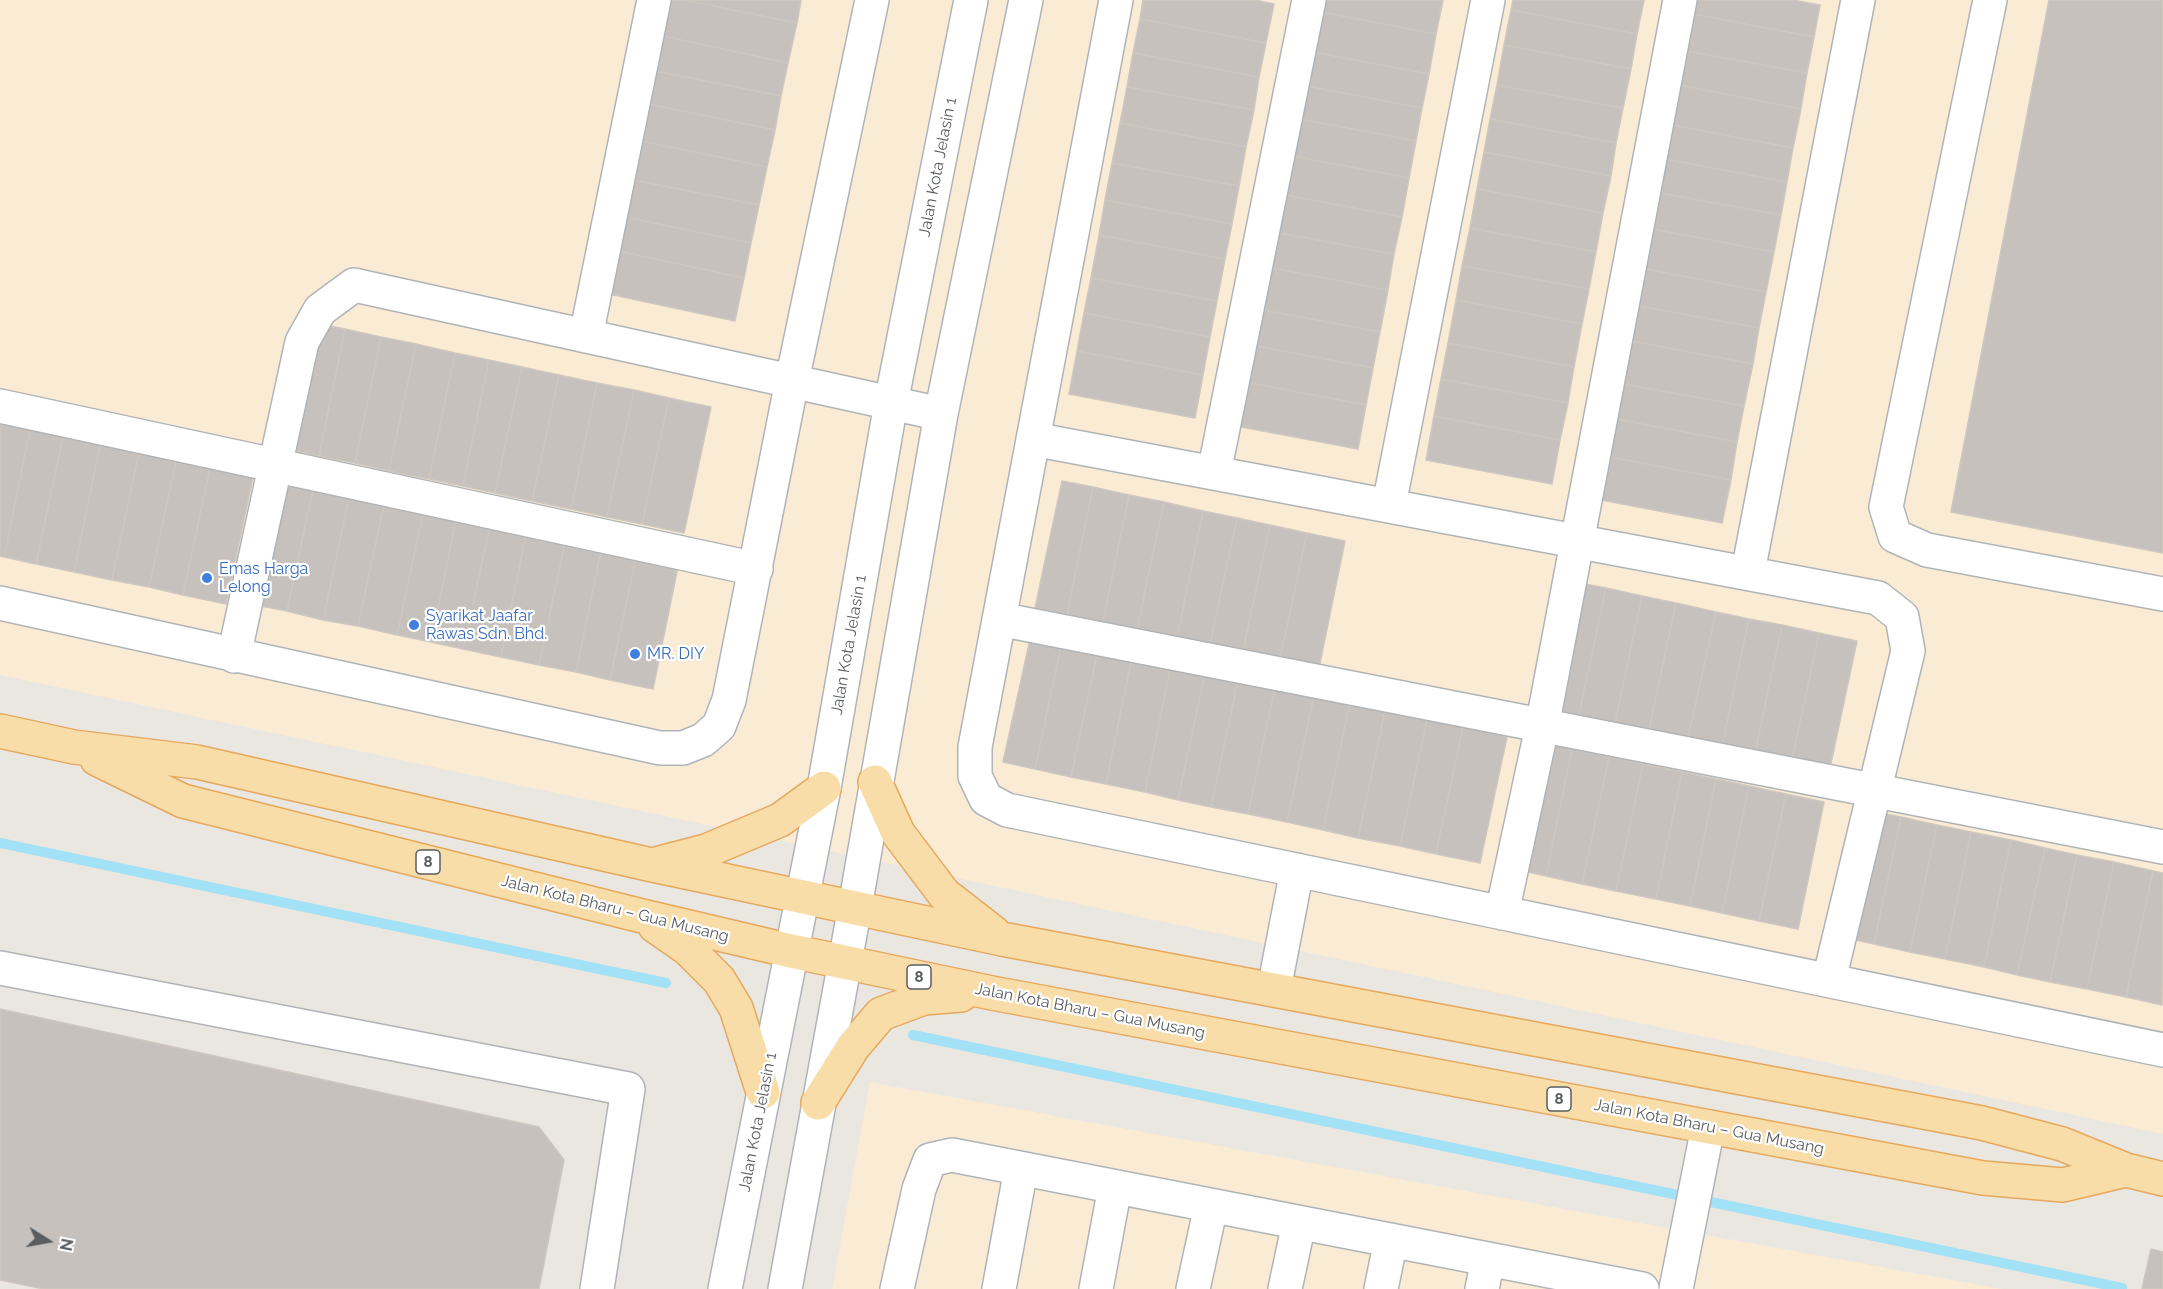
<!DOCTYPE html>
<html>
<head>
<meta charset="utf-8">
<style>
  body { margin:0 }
  #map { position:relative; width:2163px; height:1289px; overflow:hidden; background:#eae6e0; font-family:Raleway,sans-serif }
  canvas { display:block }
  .north { position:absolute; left:18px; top:1211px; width:60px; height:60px; -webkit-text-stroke:4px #fff; paint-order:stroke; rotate:101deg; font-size:16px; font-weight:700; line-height:24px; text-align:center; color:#595d60 }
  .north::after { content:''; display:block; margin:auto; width:21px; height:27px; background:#595d60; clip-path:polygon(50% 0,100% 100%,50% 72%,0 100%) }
</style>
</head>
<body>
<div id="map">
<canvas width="2163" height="1289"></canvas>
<div class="north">N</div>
</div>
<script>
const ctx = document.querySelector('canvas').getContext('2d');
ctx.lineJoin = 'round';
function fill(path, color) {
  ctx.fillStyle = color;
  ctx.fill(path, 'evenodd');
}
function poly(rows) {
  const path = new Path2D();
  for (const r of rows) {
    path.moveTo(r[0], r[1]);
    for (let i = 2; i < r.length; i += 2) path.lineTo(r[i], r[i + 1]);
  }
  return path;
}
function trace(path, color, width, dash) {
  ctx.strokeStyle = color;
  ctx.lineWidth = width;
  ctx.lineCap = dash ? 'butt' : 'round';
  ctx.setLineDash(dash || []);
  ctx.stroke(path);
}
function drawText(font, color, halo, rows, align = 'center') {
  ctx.font = font + ' Raleway,sans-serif';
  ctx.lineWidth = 4.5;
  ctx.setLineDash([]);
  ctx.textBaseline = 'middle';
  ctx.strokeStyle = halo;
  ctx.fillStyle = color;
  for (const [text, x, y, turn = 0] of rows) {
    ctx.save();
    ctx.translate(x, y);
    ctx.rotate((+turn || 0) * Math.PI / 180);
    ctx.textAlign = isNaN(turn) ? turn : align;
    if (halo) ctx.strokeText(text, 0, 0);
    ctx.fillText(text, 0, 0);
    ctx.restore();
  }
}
const commercial = poly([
  [0,0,2163,0,2163,1134,0,675],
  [870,1082,2002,1289,832,1289]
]);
const stream = poly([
  [0,843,666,983],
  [913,1035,2122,1288]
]);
const building = poly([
  [670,0,684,0,797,23,788,63,663,36,670,0],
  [684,0,801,0,797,23,684,0],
  [1143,0,1255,0,1274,4,1266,43,1140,19,1143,0],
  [1312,0,1443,0,1436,34,1310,10,1312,0],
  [1513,0,1644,0,1637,34,1511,10,1513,0],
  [1690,0,1793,0,1820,5,1814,37,1688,13,1690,0],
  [2049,0,2163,0,2163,553,1951,512,2049,0],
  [1310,10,1436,34,1429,74,1302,50,1310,10],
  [1511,10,1637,34,1631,69,1504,45,1511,10],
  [1688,13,1814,37,1807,73,1681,50,1688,13],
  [1140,19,1266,43,1259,77,1133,53,1140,19],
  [663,36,788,63,781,96,655,71,663,36],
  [1504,45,1631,69,1623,108,1497,85,1504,45],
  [1302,50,1429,74,1422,108,1296,84,1302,50],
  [1681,50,1807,73,1801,109,1674,84,1681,50],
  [1133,53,1259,77,1254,110,1127,87,1133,53],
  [655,71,781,96,775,130,648,104,655,71],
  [1296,84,1422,108,1416,141,1290,117,1296,84],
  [1674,84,1801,109,1793,148,1667,124,1674,84],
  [1497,85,1623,108,1616,143,1490,119,1497,85],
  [1127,87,1254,110,1246,147,1120,123,1127,87],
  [648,104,775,130,767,167,641,141,648,104],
  [1290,117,1416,141,1409,178,1282,154,1290,117],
  [1490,119,1616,143,1611,176,1484,152,1490,119],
  [1120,123,1246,147,1239,186,1112,163,1120,123],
  [1667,124,1793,148,1787,182,1660,158,1667,124],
  [641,141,767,167,759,205,633,180,641,141],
  [1484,152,1611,176,1603,213,1477,189,1484,152],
  [1282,154,1409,178,1402,217,1275,193,1282,154],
  [1660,158,1787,182,1781,215,1654,192,1660,158],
  [1112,163,1239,186,1232,224,1105,200,1112,163],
  [633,180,759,205,751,243,625,217,633,180],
  [1477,189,1603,213,1596,252,1470,228,1477,189],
  [1654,192,1781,215,1774,252,1647,228,1654,192],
  [1275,193,1402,217,1394,254,1268,231,1275,193],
  [1105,200,1232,224,1225,259,1099,235,1105,200],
  [625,217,751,243,744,278,618,251,625,217],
  [1470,228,1596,252,1589,289,1462,266,1470,228],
  [1647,228,1774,252,1766,292,1640,268,1647,228],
  [1268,231,1394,254,1388,290,1261,266,1268,231],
  [1099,235,1225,259,1217,301,1091,278,1099,235],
  [618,251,744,278,735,321,609,294,618,251],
  [1261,266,1388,290,1380,332,1253,308,1261,266],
  [1462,266,1589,289,1582,324,1456,300,1462,266],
  [1640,268,1766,292,1759,328,1633,305,1640,268],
  [1091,278,1217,301,1210,337,1084,313,1091,278],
  [1456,300,1582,324,1574,367,1448,343,1456,300],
  [1633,305,1759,328,1753,364,1626,340,1633,305],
  [1253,308,1380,332,1373,368,1246,344,1253,308],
  [1084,313,1210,337,1203,375,1077,351,1084,313],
  [314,323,345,329,319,456,288,449,314,323],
  [345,329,381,337,355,463,319,456,345,329],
  [381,337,416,344,389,471,355,463,381,337],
  [1626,340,1753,364,1744,406,1618,383,1626,340],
  [1448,343,1574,367,1568,403,1441,379,1448,343],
  [416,344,455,353,429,479,389,471,416,344],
  [1246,344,1373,368,1366,405,1240,381,1246,344],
  [1077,351,1203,375,1195,418,1069,394,1077,351],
  [455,353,489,360,463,486,429,479,455,353],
  [489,360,522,367,495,493,463,486,489,360],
  [522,367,559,375,532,501,495,493,522,367],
  [559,375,597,383,571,509,532,501,559,375],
  [1441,379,1568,403,1560,440,1434,416,1441,379],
  [1240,381,1366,405,1358,449,1231,425,1240,381],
  [597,383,634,390,607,517,571,509,597,383],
  [1618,383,1744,406,1737,442,1611,418,1618,383],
  [634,390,669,398,642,524,607,517,634,390],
  [669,398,711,407,684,533,642,524,669,398],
  [1434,416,1560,440,1552,484,1426,460,1434,416],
  [1611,418,1737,442,1731,480,1604,456,1611,418],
  [0,424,30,430,4,557,0,556,0,424],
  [30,430,63,437,36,564,4,557,30,430],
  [63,437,100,445,74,572,36,564,63,437],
  [100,445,139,453,112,580,74,572,100,445],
  [139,453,176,461,149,587,112,580,139,453],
  [1604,456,1731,480,1722,523,1596,499,1604,456],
  [176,461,210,468,183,595,149,587,176,461],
  [210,468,253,477,226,604,183,595,210,468],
  [283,478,314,485,287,611,256,605,283,478],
  [1062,481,1093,487,1067,614,1035,608,1062,481],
  [314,485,350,493,323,620,287,611,314,485],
  [1093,487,1129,495,1103,622,1067,614,1093,487],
  [350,493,385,500,358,626,323,620,350,493],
  [1129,495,1164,502,1137,629,1103,622,1129,495],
  [385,500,424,508,397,635,358,626,385,500],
  [1164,502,1203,511,1177,638,1137,629,1164,502],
  [424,508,457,515,431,642,397,635,424,508],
  [1203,511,1237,518,1210,644,1177,638,1203,511],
  [457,515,491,522,463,649,431,642,457,515],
  [1237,518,1270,525,1243,651,1210,644,1237,518],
  [491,522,527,530,501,657,463,649,491,522],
  [1270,525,1307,533,1280,659,1243,651,1270,525],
  [527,530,566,538,539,665,501,657,527,530],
  [1307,533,1345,541,1319,668,1280,659,1307,533],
  [566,538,602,546,576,672,539,665,566,538],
  [602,546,637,553,610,680,576,672,602,546],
  [637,553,679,562,653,689,610,680,637,553],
  [1574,582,1606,588,1579,715,1548,708,1574,582],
  [1606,588,1642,596,1615,723,1579,715,1606,588],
  [1642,596,1676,603,1649,730,1615,723,1642,596],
  [1676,603,1716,612,1688,738,1649,730,1676,603],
  [1716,612,1749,619,1722,745,1688,738,1716,612],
  [1749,619,1782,625,1755,753,1722,745,1749,619],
  [1782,625,1819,633,1792,760,1755,753,1782,625],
  [1819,633,1857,641,1830,768,1792,760,1819,633],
  [1031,635,1062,642,1035,769,1003,762,1031,635],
  [1062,642,1098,650,1071,777,1035,769,1062,642],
  [1098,650,1132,657,1106,784,1071,777,1098,650],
  [1132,657,1171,665,1145,792,1106,784,1132,657],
  [1171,665,1205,673,1178,800,1145,792,1171,665],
  [1205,673,1238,680,1211,807,1178,800,1205,673],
  [1238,680,1275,687,1248,814,1211,807,1238,680],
  [1275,687,1314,696,1287,822,1248,814,1275,687],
  [1314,696,1350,703,1323,830,1287,822,1314,696],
  [1350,703,1385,711,1358,838,1323,830,1350,703],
  [1385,711,1427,720,1400,846,1358,838,1385,711],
  [1427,720,1463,727,1436,854,1400,846,1427,720],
  [1463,727,1507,737,1480,863,1436,854,1463,727],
  [1541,742,1572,749,1546,876,1515,869,1541,742],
  [1572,749,1609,757,1582,884,1546,876,1572,749],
  [1609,757,1643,764,1616,891,1582,884,1609,757],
  [1643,764,1682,772,1656,899,1616,891,1643,764],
  [1682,772,1716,779,1690,906,1656,899,1682,772],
  [1716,779,1749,786,1722,913,1690,906,1716,779],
  [1749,786,1786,794,1759,921,1722,913,1749,786],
  [1786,794,1824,802,1798,929,1759,921,1786,794],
  [1870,811,1901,817,1874,944,1843,937,1870,811],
  [1901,817,1937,825,1910,952,1874,944,1901,817],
  [1937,825,1971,832,1945,959,1910,952,1937,825],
  [1971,832,2011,840,1984,967,1945,959,1971,832],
  [2011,840,2045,848,2017,975,1984,967,2011,840],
  [2045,848,2077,855,2050,982,2017,975,2045,848],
  [2077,855,2114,862,2087,989,2050,982,2077,855],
  [2114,862,2153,871,2126,997,2087,989,2114,862],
  [2153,871,2163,873,2162,1005,2126,997,2153,871],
  [0,1009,539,1127,564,1160,539,1289,44,1289,0,1280,0,1009],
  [2151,1249,2163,1252,2163,1289,2142,1289,2151,1249]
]);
const minor = poly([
  [1116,0,975,747,975,776,986,799,1007,810,2163,1050],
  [1990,0,1886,507,1895,536,1927,550,2163,594],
  [586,336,654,0],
  [0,406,756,569],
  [1033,439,1878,598,1902,617,1908,651,1829,980],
  [1214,473,1309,0],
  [1389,505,1488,0],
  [1748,572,1858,0],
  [0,603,660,748,683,748,703,740,719,726,729,700,792,381,872,0],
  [999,619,2163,847],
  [234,656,302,342,320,310,354,285,941,414],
  [1502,913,1542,727,1680,0],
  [0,968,628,1089,597,1289],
  [1274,989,1297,870],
  [725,1289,824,788,891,403,971,0],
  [785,1289,855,907,941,414,1026,0],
  [897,1289,919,1189,930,1160,952,1155,1642,1289],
  [999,1289,1021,1169],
  [1096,1289,1115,1187],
  [1193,1289,1211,1206],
  [1285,1289,1299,1223],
  [1381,1289,1391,1240],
  [1482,1289,1488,1259],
  [1676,1289,1708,1127]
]);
const major = poly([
  [0,731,74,747,197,762,652,865,1002,939,1982,1123,2062,1144,2126,1170,2163,1179],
  [97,759,183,801,638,915,791,951,992,993,1983,1178,2063,1185,2126,1170],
  [875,782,898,833,944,894,994,933],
  [660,863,706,851,780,820,824,788],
  [655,926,688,949,719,980,736,1008,763,1092],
  [818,1103,853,1047,881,1014,924,998,961,995]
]);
const markers = [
  [207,578,6,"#3f7fe0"],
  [414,625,6,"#3f7fe0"],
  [635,654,6,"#3f7fe0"]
];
const shields = [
  [428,862,24],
  [919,977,24],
  [1559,1099,24]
];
const shieldNames = [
  ["8",428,862],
  ["8",919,977],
  ["8",1559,1099]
];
const streetNames = [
  ["Jalan Kota Jelasin 1",938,167,-79],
  ["Jalan Kota Jelasin 1",849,645,-80],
  ["Jalan Kota Bharu – Gua Musang",615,909,14],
  ["Jalan Kota Bharu – Gua Musang",1090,1011,11],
  ["Jalan Kota Jelasin 1",758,1122,-79],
  ["Jalan Kota Bharu – Gua Musang",1709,1127,11]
];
const shopNames = [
  ["Emas Harga",219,569],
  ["Lelong",219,587],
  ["Syarikat Jaafar",426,616],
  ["Rawas Sdn. Bhd.",426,634],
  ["MR. DIY",647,654]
];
fill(commercial, '#faebd5');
trace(stream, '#a3e1f7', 10);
fill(building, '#c6c1bd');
trace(building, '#cec7bf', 1.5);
trace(minor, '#b0b4b7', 36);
trace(major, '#e5a85f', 36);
trace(minor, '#fff', 33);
trace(major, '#f8dda8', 33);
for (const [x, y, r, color] of markers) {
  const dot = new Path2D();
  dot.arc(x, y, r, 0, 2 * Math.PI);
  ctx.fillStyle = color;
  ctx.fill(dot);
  trace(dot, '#fff', 2);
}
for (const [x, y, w] of shields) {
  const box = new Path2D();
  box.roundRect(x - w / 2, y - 12, w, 24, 4.5);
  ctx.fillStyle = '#fff';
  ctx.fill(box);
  trace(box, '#595d60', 1.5);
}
drawText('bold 15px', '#595d60', null, shieldNames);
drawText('16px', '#595d60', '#fff', streetNames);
drawText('16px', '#366cbe', '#fff', shopNames, 'left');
</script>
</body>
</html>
